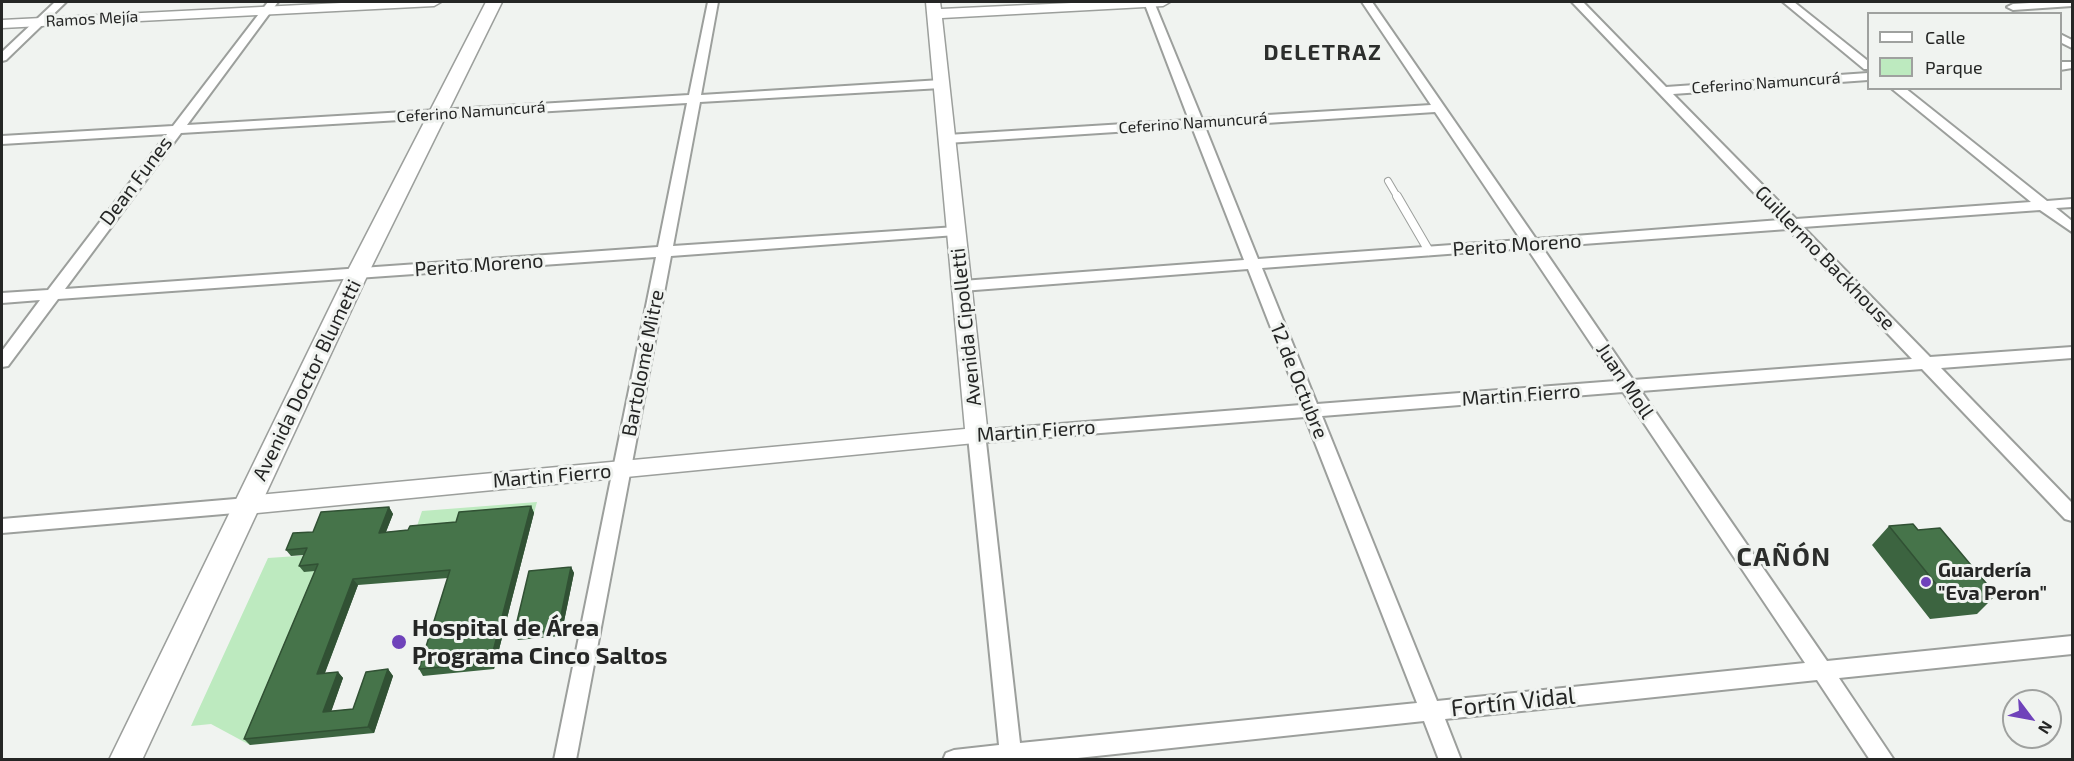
<!DOCTYPE html>
<html>
<head>
<meta charset="utf-8">
<style>
  body { margin:0 }
  #map { position:relative; width:2074px; height:761px; overflow:hidden; background:#f0f3f0; font-family:"Exo 2",sans-serif }
  canvas { display:block }
  .frame { position:absolute; inset:0; border:3px solid #252625; pointer-events:none }
  .legend { position:absolute; left:1867px; top:12px; width:195px; height:78px; box-sizing:border-box; background:#f0f3f0; border:2px solid #9fa19f; margin:0; padding:8px 10px; list-style:none; font-size:18px; color:#252625 }
  .legend li { display:flex; align-items:center; gap:12px; height:30px }
  .legend b { width:30px; border:2px solid #9fa19f }
  .north { position:absolute; left:2002px; top:689px; width:60px; height:60px; box-sizing:border-box; background:#f0f3f0; border:2px solid #9fa19f; border-radius:50%; rotate:122deg; font-size:16px; font-weight:700; line-height:24px; text-align:center; color:#252625 }
  .north::after { content:''; display:block; margin:auto; width:21px; height:27px; background:#6f42ba; clip-path:polygon(50% 0,100% 100%,50% 72%,0 100%) }
</style>
</head>
<body>
<div id="map">
<canvas width="2074" height="761"></canvas>
<div class="frame"></div>
<ul class="legend">
<li><b style="height:8px;background:#fff"></b>Calle</li>
<li><b style="height:16px;background:#bdeabf"></b>Parque</li>
</ul>
<div class="north">N</div>
</div>
<script>
const ctx = document.querySelector('canvas').getContext('2d');
ctx.lineJoin = 'round';
function fill(path, color) {
  ctx.fillStyle = color;
  ctx.fill(path, 'evenodd');
}
function poly(rows) {
  const path = new Path2D();
  for (const r of rows) {
    path.moveTo(r[0], r[1]);
    for (let i = 2; i < r.length; i += 2) path.lineTo(r[i], r[i + 1]);
  }
  return path;
}
function trace(path, color, width, dash) {
  ctx.strokeStyle = color;
  ctx.lineWidth = width;
  ctx.lineCap = dash ? 'butt' : 'round';
  ctx.setLineDash(dash || []);
  ctx.stroke(path);
}
function drawText(font, color, halo, rows, align = 'center') {
  ctx.font = font + ' "Exo 2",sans-serif';
  ctx.lineWidth = 6;
  ctx.setLineDash([]);
  ctx.textBaseline = 'middle';
  ctx.strokeStyle = halo;
  ctx.fillStyle = color;
  for (const [text, x, y, turn = 0] of rows) {
    ctx.save();
    ctx.translate(x, y);
    ctx.rotate((+turn || 0) * Math.PI / 180);
    ctx.textAlign = isNaN(turn) ? turn : align;
    if (halo) ctx.strokeText(text, 0, 0);
    ctx.fillText(text, 0, 0);
    ctx.restore();
  }
}
const green = poly([
  [537,502,534,513,463,519,460,528,415,532,422,511],
  [312,555,323,571,250,745,211,724,191,726,268,558]
]);
const serviceFar1 = poly([
  [1388,181,1398,198]
]);
const service = poly([
  [1397,196,1429,251]
]);
const minor = poly([
  [55,2,66,2,6,60,2,61,2,52,55,2],
  [268,2,278,2,187,125,689,95,708,2,718,2,701,95,941,80,947,84,941,88,700,102,673,246,956,227,963,231,956,235,671,256,576,760,554,760,656,257,58,299,8,366,2,367,2,351,40,300,2,303,2,293,48,290,167,134,2,144,2,136,173,126,268,2],
  [687,103,658,247,65,289,181,133,687,103],
  [1144,2,1154,2,1202,119,1431,105,1362,2,1372,2,1536,239,1780,220,1572,2,1583,2,1666,87,1868,73,1868,80,1673,94,1796,219,2031,202,1891,88,1905,88,2047,201,2072,199,2072,207,2056,208,2072,221,2072,232,2040,210,1803,227,1930,357,2072,347,2072,358,1941,368,2072,503,2072,521,2065,519,1922,369,1641,391,1827,661,2072,636,2072,654,1839,678,1894,760,1870,760,1817,680,1445,719,1461,760,1439,760,1424,721,1059,760,943,760,946,753,954,750,999,745,968,436,971,431,1301,405,1248,269,962,291,954,286,962,281,1244,260,1192,127,947,143,941,139,947,135,1189,120,1144,2],
  [1435,112,1521,240,1258,259,1205,127,1435,112],
  [1788,229,1912,359,1633,380,1542,247,1788,229],
  [1527,248,1616,381,1317,404,1262,268,1527,248],
  [1623,392,1805,663,1437,701,1322,416,1623,392],
  [1305,417,1417,703,1020,743,986,442,1305,417],
  [1783,2,1794,2,1868,61,1868,69,1864,69,1783,2],
  [2046,2,2072,2,2072,6,2013,10,2007,7,2013,4,2046,2],
  [2060,34,2072,40,2072,48,2060,42,2060,34],
  [2060,62,2072,62,2072,68,2060,70,2060,62],
  [247,498,253,500,256,505,253,510,247,512,2,533,2,519,247,498]
]);
const tertiary = poly([
  [361,2,441,2,434,6,2,28,2,20,361,2],
  [926,2,940,2,941,9,1093,2,1170,2,1163,6,942,18,988,436,985,442,247,514,239,511,235,505,239,499,247,496,965,429,926,2]
]);
const secondary = poly([
  [486,2,502,2,368,274,142,760,109,760,346,274,486,2]
]);
const wall = poly([
  [531,506,534,513,494,669,423,676,419,669,448,578,358,585,325,673,338,672,343,678,331,711,353,709,388,669,393,676,374,733,250,745,244,739,315,571,304,572,299,566,304,555,291,556,286,550,313,532,389,507,393,514,386,532,408,530,456,522],
  [1889,526,1918,530,1996,595,1977,614,1930,619,1872,545],
  [571,567,574,573,561,636,518,640,514,634]
]);
const shadedWall = poly([
  [531,506,534,513,494,669,490,663],
  [389,507,393,514,383,539,379,533],
  [571,567,574,573,561,636,558,630],
  [353,579,358,585,322,680,317,674],
  [388,669,393,676,374,733,368,727],
  [338,672,343,678,329,718,323,712]
]);
const building = poly([
  [531,506,490,663,419,669,450,570,353,579,317,674,338,672,323,712,353,709,366,672,388,669,368,727,244,739,318,564,299,566,307,548,286,550,293,533,313,532,321,512,389,507,379,533,408,530,410,526,456,522,459,512,531,506],
  [1913,524,1918,530,1940,528,1996,595,1949,600,1889,526,1913,524],
  [571,567,558,630,514,634,529,571,571,567]
]);
const markers = [
  [1926,582,6,"#6f42ba"],
  [399,642,8,"#6f42ba"]
];
const farStreetnames = [
  ["Ramos Mejía",92,19,-3],
  ["Ceferino Namuncurá",1766,83,-4],
  ["Ceferino Namuncurá",471,112,-4],
  ["Ceferino Namuncurá",1193,123,-4]
];
const streetNames = [
  ["Dean Funes",136,181,-53],
  ["Perito Moreno",1517,245,-4],
  ["Guillermo Backhouse",1825,258,46],
  ["Perito Moreno",479,265,-4],
  ["Avenida Cipolletti",966,327,-96],
  ["Bartolomé Mitre",643,363,-79],
  ["Avenida Doctor Blumetti",307,380,-64],
  ["12 de Octubre",1299,381,68],
  ["Juan Moll",1625,381,56],
  ["Martin Fierro",1521,395,-4],
  ["Martin Fierro",1036,431,-4],
  ["Martin Fierro",552,476,-5]
];
const poiNames = [
  ["Guardería",1938,570],
  ["\"Eva Peron\"",1938,593]
];
const farDistrictnames = [
  ["DELETRAZ",1323,53]
];
const nearPoinames = [
  ["Hospital de Área",412,628],
  ["Programa Cinco Saltos",412,656]
];
const nearStreetnames = [
  ["Fortín Vidal",1513,702,-6]
];
const districtNames = [
  ["CAÑÓN",1784,557]
];
fill(green, '#bdeabf');
trace(serviceFar1, '#9c9f9c', 8);
trace(service, '#9c9f9c', 10);
trace(minor, '#9c9f9c', 4);
trace(tertiary, '#9c9f9c', 3);
trace(secondary, '#9c9f9c', 3);
trace(serviceFar1, '#fff', 6);
trace(service, '#fff', 8);
fill(minor, '#fff');
fill(tertiary, '#fff');
fill(secondary, '#fff');
fill(wall, '#3c6440');
fill(shadedWall, '#315134');
fill(building, '#46744a');
trace(building, '#315134', 1.5);
for (const [x, y, r, color] of markers) {
  const dot = new Path2D();
  dot.arc(x, y, r, 0, 2 * Math.PI);
  ctx.fillStyle = color;
  ctx.fill(dot);
  trace(dot, '#f0f3f0', 2);
}
drawText('16px', '#252625', '#f0f3f0', farStreetnames);
drawText('20px', '#252625', '#f0f3f0', streetNames);
drawText('bold 20px', '#252625', '#f0f3f0', poiNames, 'left');
ctx.letterSpacing = '1.5px';
drawText('bold 22px', '#2c2e2c', '#f0f3f0', farDistrictnames);
ctx.letterSpacing = '0px';
drawText('bold 24px', '#252625', '#f0f3f0', nearPoinames, 'left');
drawText('24px', '#252625', '#f0f3f0', nearStreetnames);
ctx.letterSpacing = '1.5px';
drawText('bold 26px', '#2c2e2c', '#f0f3f0', districtNames);
ctx.letterSpacing = '0px';
</script>
</body>
</html>
